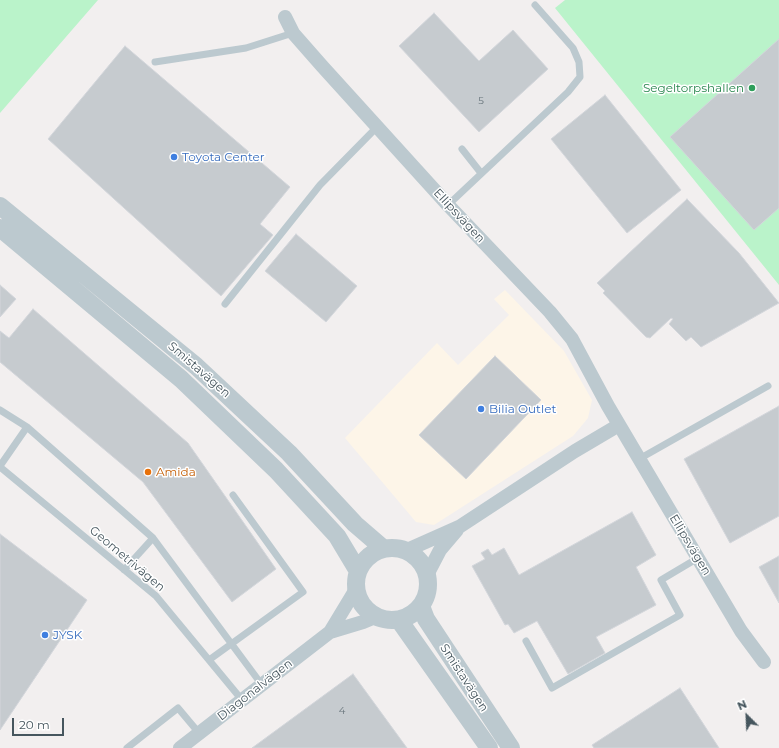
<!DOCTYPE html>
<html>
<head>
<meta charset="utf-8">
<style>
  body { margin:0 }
  #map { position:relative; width:779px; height:748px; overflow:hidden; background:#f2efef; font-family:Montserrat,sans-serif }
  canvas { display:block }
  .north { position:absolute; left:727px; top:696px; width:40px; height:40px; -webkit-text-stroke:3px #fff; paint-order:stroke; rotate:336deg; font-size:11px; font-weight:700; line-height:16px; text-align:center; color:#46565e }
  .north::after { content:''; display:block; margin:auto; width:14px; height:18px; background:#46565e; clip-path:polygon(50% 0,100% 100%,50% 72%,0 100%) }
  .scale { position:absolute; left:12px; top:718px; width:52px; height:18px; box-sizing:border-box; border:2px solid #46565e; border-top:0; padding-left:5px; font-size:12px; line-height:14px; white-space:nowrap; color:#46565e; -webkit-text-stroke:3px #fff; paint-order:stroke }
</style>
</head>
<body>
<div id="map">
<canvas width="779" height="748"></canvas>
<div class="north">N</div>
<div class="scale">20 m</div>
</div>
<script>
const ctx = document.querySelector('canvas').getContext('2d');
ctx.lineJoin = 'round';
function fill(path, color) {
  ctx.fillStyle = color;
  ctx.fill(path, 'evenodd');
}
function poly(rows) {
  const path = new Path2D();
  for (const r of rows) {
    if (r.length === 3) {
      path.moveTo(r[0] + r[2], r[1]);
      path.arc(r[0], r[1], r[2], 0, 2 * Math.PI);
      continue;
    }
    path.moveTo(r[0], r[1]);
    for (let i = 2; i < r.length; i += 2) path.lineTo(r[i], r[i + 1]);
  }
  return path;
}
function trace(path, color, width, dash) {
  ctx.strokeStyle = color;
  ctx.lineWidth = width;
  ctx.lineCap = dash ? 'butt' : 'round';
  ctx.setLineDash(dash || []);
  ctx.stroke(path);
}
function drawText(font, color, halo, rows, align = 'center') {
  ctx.font = font + ' Montserrat,sans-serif';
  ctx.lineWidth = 3;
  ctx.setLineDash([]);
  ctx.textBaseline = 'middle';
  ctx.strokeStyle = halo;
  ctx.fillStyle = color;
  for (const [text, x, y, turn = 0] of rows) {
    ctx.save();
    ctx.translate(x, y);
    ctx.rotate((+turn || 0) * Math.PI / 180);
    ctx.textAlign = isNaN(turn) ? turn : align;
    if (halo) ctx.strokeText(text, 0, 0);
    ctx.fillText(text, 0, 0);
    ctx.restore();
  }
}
const commercial = poly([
  [505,290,564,351,592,400,588,418,573,436,434,525,416,522,345,438,437,343,458,365,509,315,494,299]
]);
const green = poly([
  [0,0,98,0,0,113],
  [565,0,779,0,779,285,555,8]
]);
const building = poly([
  [434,13,479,61,513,30,548,69,479,132,399,46,434,13],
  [779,39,779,208,754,230,670,137,779,39],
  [125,46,290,187,260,224,273,235,221,296,48,139,125,46],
  [605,95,681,190,627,233,551,139,605,95],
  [687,199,739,253,779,303,701,347,691,337,686,341,669,324,673,319,671,318,650,338,646,337,603,293,605,291,597,283,687,199],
  [296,234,357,286,326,322,265,271,296,234],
  [0,285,16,299,0,317,0,285],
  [33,309,188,443,276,569,232,602,143,482,0,362,0,331,9,338,33,309],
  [495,356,541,400,466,479,419,435,495,356],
  [779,406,779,516,730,543,684,459,779,406],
  [632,512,656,555,636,567,656,605,596,637,605,653,568,674,537,621,514,633,508,624,505,625,472,566,485,559,481,553,488,549,492,555,504,548,519,575,632,512],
  [0,534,87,600,0,730,0,534],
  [779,556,779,603,759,567,779,556],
  [353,674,407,748,252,748,353,674],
  [680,688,719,748,594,748,592,745,680,688]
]);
const service = poly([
  [155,62,246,48,293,33],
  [462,149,481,173],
  [448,205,568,92,580,77,579,62,573,48,535,5],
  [225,304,320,185,378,126],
  [0,410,27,427,153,538,262,685],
  [639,459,768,386],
  [0,466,27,427],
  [0,467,156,596,242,700],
  [124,570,153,538],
  [526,641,552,688,680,615,661,580,698,558],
  [209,660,303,592,233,495],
  [127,748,178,708,199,733]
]);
const minor = poly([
  [285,17,293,33,322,66,448,205,550,312,572,339,608,406,741,631,764,662],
  [405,551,459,527,575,451,619,425],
  [427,575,440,550,457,530],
  [330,632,363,622,375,617],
  [180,748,330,632,356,589]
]);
const tertiary = poly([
  [0,206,196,366,289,453,355,524,384,549],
  [0,228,181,379,276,470,337,536,358,571],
  [392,584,36],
  [421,606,426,619,511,748],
  [399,620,489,748]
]);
const markers = [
  [752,88,4,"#2e9e5b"],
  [174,157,4,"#3f7fe0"],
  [481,409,4,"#3f7fe0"],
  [148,472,4,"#e8710a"],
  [45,635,4,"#3f7fe0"]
];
const numberNames = [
  ["5",481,101],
  ["4",342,711]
];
const leisureNames = [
  ["Segeltorpshallen",744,88]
];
const shopNames = [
  ["Toyota Center",182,157],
  ["Bilia Outlet",489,409],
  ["JYSK",53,635]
];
const streetNames = [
  ["Ellipsvägen",459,216,47],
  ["Smistavägen",199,370,41],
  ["Ellipsvägen",690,545,59],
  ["Geometrivägen",127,559,40],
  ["Smistavägen",464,678,57],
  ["Diagonalvägen",255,690,-38]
];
const foodNames = [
  ["Amida",156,472]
];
fill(commercial, '#fdf5e8');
fill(green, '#baf3ca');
fill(building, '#c6cbcf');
trace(building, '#d3d6db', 1);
trace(service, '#bcc9cf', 7);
trace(minor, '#bcc9cf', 14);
trace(tertiary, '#bcc9cf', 18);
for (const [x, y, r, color] of markers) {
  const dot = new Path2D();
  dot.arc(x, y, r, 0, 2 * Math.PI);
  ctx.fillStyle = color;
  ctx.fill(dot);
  trace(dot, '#fff', 1.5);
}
drawText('10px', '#66737a', null, numberNames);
drawText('12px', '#27864d', '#fff', leisureNames, 'right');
drawText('12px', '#366cbe', '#fff', shopNames, 'left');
drawText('12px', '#46565e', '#fff', streetNames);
drawText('12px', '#c56008', '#fff', foodNames, 'left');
</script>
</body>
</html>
